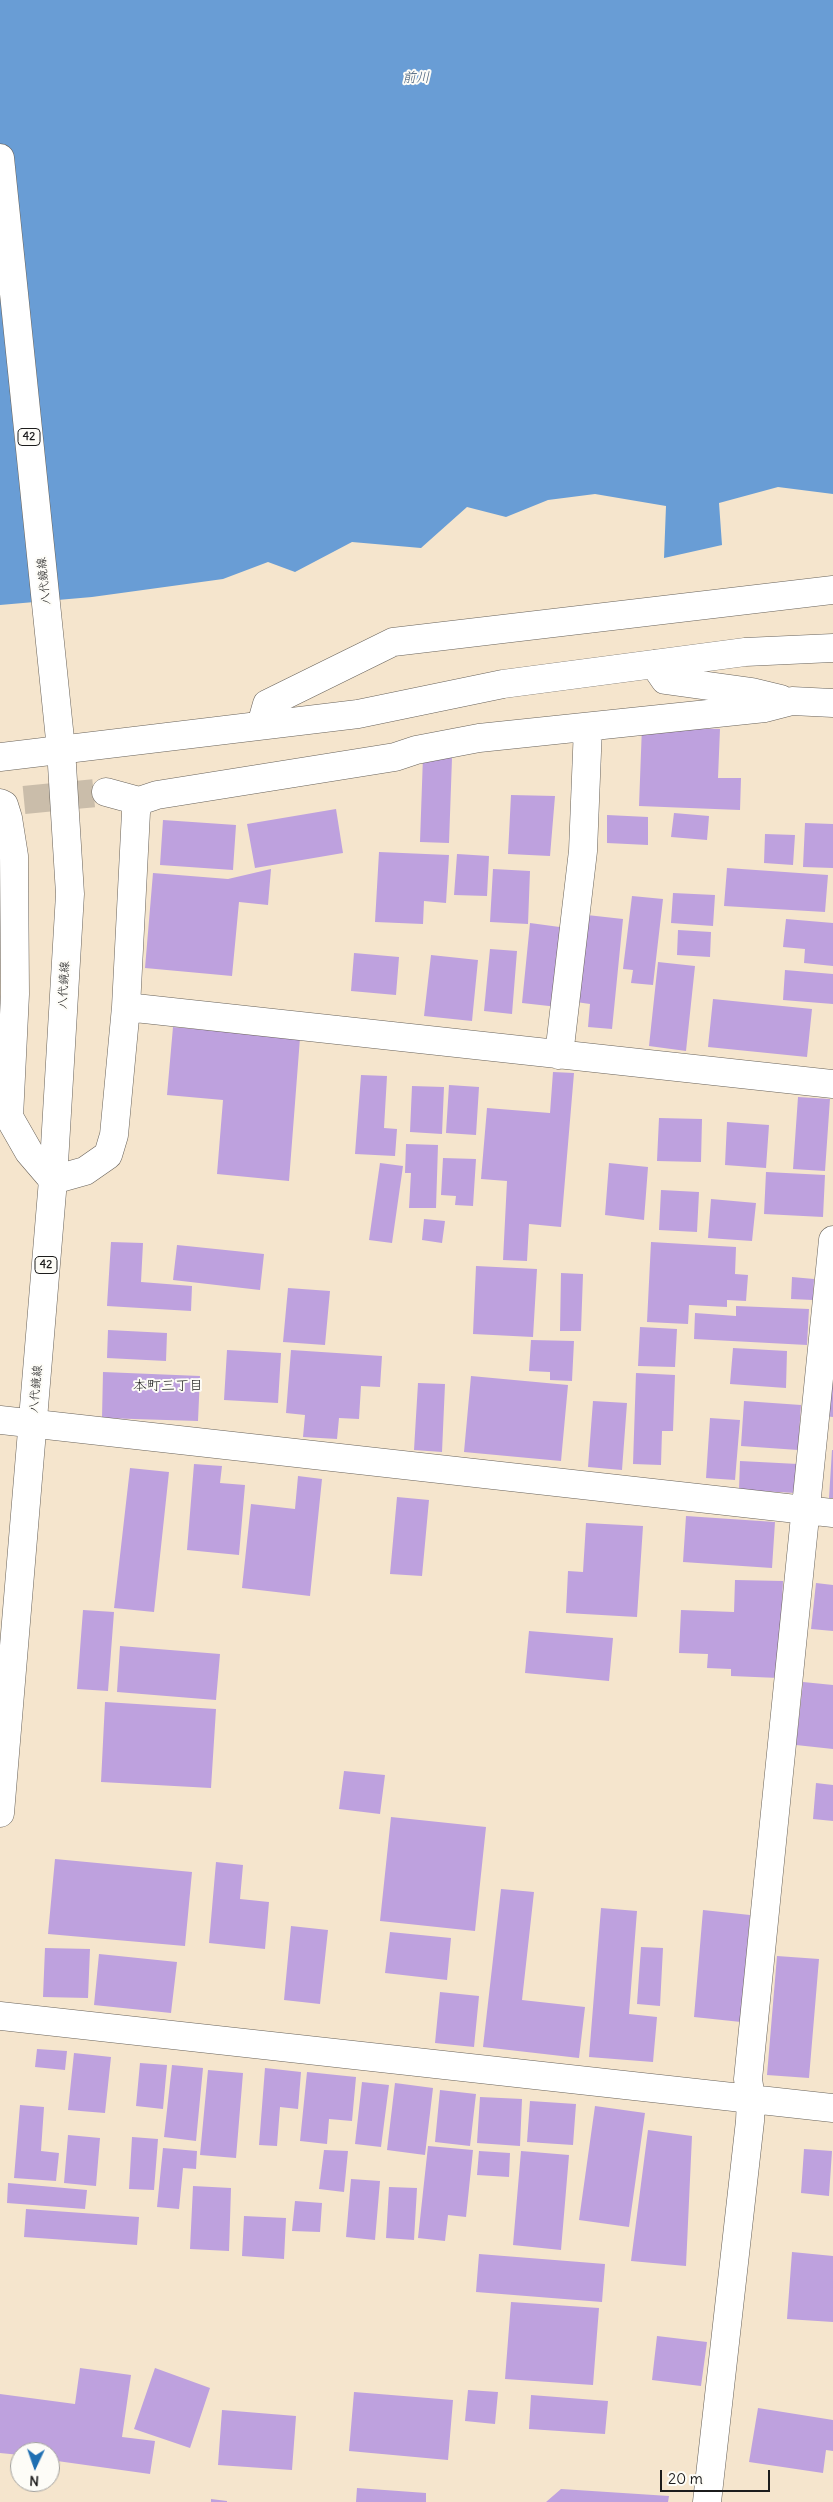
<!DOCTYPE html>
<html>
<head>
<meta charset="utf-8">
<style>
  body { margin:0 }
  #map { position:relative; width:833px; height:2502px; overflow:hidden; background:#f5e5cd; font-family:Delius,sans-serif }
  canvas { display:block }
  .north { position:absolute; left:10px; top:2442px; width:50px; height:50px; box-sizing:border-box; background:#fdfcf7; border:1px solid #a3a29f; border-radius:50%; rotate:183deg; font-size:14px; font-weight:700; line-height:20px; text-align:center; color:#1c1c1c }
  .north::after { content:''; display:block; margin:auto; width:18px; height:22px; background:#1f6fb2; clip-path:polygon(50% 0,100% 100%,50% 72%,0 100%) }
  .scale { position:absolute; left:660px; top:2470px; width:110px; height:22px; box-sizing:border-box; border:2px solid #1c1c1c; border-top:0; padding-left:6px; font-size:15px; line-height:18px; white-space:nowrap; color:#1c1c1c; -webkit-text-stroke:4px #fdfcf7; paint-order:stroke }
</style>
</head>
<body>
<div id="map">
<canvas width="833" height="2502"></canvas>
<div class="north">N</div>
<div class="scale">20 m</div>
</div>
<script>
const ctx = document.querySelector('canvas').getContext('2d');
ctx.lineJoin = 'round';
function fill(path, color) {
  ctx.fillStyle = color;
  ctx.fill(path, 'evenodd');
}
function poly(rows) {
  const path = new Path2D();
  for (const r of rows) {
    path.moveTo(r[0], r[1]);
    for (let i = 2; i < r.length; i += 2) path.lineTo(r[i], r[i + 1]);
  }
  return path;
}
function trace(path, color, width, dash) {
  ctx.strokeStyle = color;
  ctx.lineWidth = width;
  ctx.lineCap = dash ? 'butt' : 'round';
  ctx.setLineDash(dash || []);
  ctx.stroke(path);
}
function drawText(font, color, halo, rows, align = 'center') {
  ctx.font = font + ' Delius,"Klee One",sans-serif';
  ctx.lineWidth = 4;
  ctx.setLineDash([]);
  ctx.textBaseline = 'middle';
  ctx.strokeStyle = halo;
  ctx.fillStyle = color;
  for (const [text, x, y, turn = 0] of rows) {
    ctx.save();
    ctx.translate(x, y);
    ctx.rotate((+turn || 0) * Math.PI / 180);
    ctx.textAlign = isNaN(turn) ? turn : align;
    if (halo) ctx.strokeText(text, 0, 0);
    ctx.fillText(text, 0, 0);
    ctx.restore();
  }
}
const water = poly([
  [0,0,833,0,833,494,778,487,719,503,722,545,664,558,666,506,595,494,548,500,506,517,467,507,421,548,352,542,295,572,268,562,223,579,92,597,0,605]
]);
const building = poly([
  [642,726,720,729,718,778,741,778,740,810,639,806],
  [423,756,452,758,449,843,420,842],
  [511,795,555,796,550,856,508,854],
  [336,809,343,853,255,868,247,824],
  [674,813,709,816,707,840,671,837],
  [607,815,648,817,648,845,607,843],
  [163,820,236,825,233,870,160,865],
  [805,823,833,824,833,868,803,867],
  [765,834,795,835,793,865,764,863],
  [379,852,449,855,446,903,424,901,423,924,375,922],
  [457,854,489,856,487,896,454,895],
  [727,868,828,875,825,912,724,906],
  [271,869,268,905,239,902,232,976,145,968,153,873,228,879],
  [493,869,530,871,528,924,490,922],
  [673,893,715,895,713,926,671,923],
  [632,896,663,899,653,985,631,983,633,970,623,969],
  [587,915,623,919,612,1029,588,1027,590,1004,576,1002],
  [786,919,833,923,833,966,804,963,805,949,783,947],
  [530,923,567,928,558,1007,522,1003],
  [678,930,711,932,710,957,677,955],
  [490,949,517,951,512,1014,484,1011],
  [354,953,399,957,396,995,351,991],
  [431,955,478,960,472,1021,424,1016],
  [658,962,695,966,686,1051,649,1046],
  [785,970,833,974,833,1004,783,1000],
  [713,999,812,1009,807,1057,708,1047],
  [173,1027,300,1038,289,1181,217,1174,223,1100,167,1095],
  [553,1072,574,1073,561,1227,529,1224,527,1261,503,1260,507,1181,481,1179,487,1108,550,1113],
  [361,1075,387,1076,384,1128,397,1129,395,1156,355,1154],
  [449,1085,479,1087,476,1135,446,1133],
  [412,1086,444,1087,442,1134,410,1132],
  [798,1097,830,1099,825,1171,793,1169],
  [659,1118,702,1119,701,1162,657,1161],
  [727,1122,769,1125,766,1168,725,1165],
  [406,1144,438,1145,436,1208,409,1208,411,1173,405,1173],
  [443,1158,476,1159,473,1206,455,1205,456,1196,441,1195],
  [380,1163,403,1166,392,1243,369,1240],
  [609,1163,648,1167,644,1220,605,1215],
  [766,1172,825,1175,823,1217,764,1214],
  [661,1190,699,1192,697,1232,659,1230],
  [711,1199,756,1203,752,1241,708,1238],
  [424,1219,445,1221,442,1243,422,1240],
  [111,1242,143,1243,141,1282,192,1286,191,1311,107,1306],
  [651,1242,736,1247,735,1274,748,1275,746,1301,727,1300,727,1307,689,1305,688,1324,647,1322],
  [177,1245,264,1254,260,1290,173,1280],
  [476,1266,537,1269,533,1337,473,1334],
  [561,1273,583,1274,581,1331,560,1331],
  [792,1277,814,1279,813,1300,791,1299],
  [288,1288,330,1291,325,1345,283,1342],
  [736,1306,809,1309,807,1345,694,1339,695,1313,736,1316],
  [640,1327,677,1329,675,1367,638,1366],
  [108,1330,167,1333,166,1361,107,1358],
  [531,1340,574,1341,572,1381,550,1380,550,1372,529,1371],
  [733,1348,787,1351,786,1388,730,1384],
  [227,1350,281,1353,278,1403,224,1400],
  [291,1350,382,1356,380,1387,361,1386,359,1419,339,1418,337,1439,303,1437,305,1415,286,1413],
  [833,1356,833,1417,824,1416],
  [103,1372,200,1376,198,1421,102,1418],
  [636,1373,675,1375,673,1431,662,1431,661,1465,633,1464],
  [471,1376,568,1385,561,1461,464,1452],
  [418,1383,445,1384,442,1452,414,1450],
  [593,1401,627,1403,622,1470,588,1467],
  [744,1401,801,1405,798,1450,741,1446],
  [710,1418,740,1420,735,1480,706,1478],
  [832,1450,833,1450,833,1498,829,1498],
  [740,1461,798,1464,796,1493,739,1490],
  [194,1464,222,1466,220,1483,245,1485,239,1555,187,1550],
  [130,1468,169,1472,154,1612,114,1608],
  [298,1476,322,1479,310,1596,242,1588,251,1504,295,1509],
  [397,1497,429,1500,422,1576,390,1574],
  [686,1516,775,1522,772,1568,683,1562],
  [586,1523,643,1526,637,1617,566,1613,568,1571,583,1572],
  [735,1580,783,1581,779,1678,731,1676,731,1669,707,1668,708,1654,679,1653,681,1610,734,1612],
  [816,1583,833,1585,833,1631,811,1629],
  [83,1610,114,1612,108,1691,77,1689],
  [529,1631,613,1638,609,1681,525,1673],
  [120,1646,220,1654,216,1700,117,1692],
  [803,1682,833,1685,833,1749,796,1745],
  [105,1702,216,1709,211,1788,101,1782],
  [344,1771,385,1775,380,1814,339,1809],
  [816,1783,833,1785,833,1821,813,1819],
  [391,1817,486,1827,475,1931,380,1921],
  [55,1859,192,1872,185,1946,48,1934],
  [216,1862,243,1865,240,1899,269,1902,265,1949,209,1943],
  [501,1889,534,1892,522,2000,585,2007,579,2058,483,2047],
  [601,1908,637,1911,629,2014,657,2017,653,2062,589,2057],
  [703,1910,750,1915,741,2022,694,2017],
  [291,1926,328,1930,320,2004,284,2000],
  [390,1932,451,1938,447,1980,385,1973],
  [641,1947,663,1948,660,2006,637,2004],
  [45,1948,90,1949,88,1998,43,1997],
  [99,1954,177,1962,171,2013,94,2005],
  [777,1956,819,1959,809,2078,767,2075],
  [440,1992,479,1996,474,2047,435,2043],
  [37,2049,67,2051,65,2070,35,2067],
  [74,2053,111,2057,105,2113,68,2110],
  [140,2063,167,2065,163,2109,136,2106],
  [172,2065,203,2068,196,2141,164,2137],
  [265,2068,301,2072,298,2109,280,2107,277,2146,259,2145],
  [208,2070,243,2073,236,2158,200,2155],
  [307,2072,356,2077,352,2121,329,2119,327,2144,300,2141],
  [362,2082,389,2085,381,2147,355,2144],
  [395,2083,433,2088,425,2155,387,2150],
  [440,2090,476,2094,470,2146,435,2142],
  [480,2097,522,2099,520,2146,477,2143],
  [530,2101,576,2104,573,2145,527,2142],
  [20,2105,44,2107,41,2151,59,2153,56,2181,14,2178],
  [595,2106,645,2113,629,2227,579,2220],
  [648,2130,692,2136,686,2266,631,2261],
  [68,2135,100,2138,96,2186,64,2183],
  [132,2137,158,2139,154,2190,129,2189],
  [428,2146,473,2150,466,2217,448,2215,445,2241,418,2238],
  [163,2148,197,2151,196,2169,183,2168,179,2209,157,2207],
  [804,2149,832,2151,829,2196,801,2193],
  [324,2150,348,2151,344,2192,319,2189],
  [479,2151,510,2153,509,2177,477,2175],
  [521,2151,569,2155,561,2250,513,2245],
  [351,2179,380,2181,375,2240,346,2237],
  [8,2183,87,2190,85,2209,7,2203],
  [193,2186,231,2188,229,2251,190,2249],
  [389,2187,417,2188,414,2240,386,2238],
  [295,2201,322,2203,320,2232,292,2231],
  [26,2209,139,2217,137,2245,24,2237],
  [244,2216,286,2218,284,2259,242,2256],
  [792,2252,833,2256,833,2322,787,2319],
  [479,2254,605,2264,602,2302,476,2292],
  [511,2302,599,2308,593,2385,505,2379],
  [657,2336,707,2342,701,2386,652,2380],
  [80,2368,131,2375,122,2437,155,2441,150,2474,50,2460,50,2452,20,2452,20,2455,0,2453,0,2394,75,2404],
  [155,2368,210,2388,190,2448,134,2429],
  [468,2390,498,2392,495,2424,465,2421],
  [354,2392,453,2400,448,2460,349,2451],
  [531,2395,608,2401,605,2434,529,2429],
  [758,2408,833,2420,833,2451,826,2450,823,2473,749,2462],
  [222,2410,296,2416,292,2470,218,2465],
  [357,2488,426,2493,426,2502,356,2502],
  [561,2489,669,2496,668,2502,546,2502],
  [211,2499,227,2501,227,2502,211,2502]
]);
const minorTunnel = poly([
  [24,800,106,792]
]);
const minor = poly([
  [654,664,665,680,752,692,781,699],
  [261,725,267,704,393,642,833,590],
  [0,757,358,714,503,684,745,652,833,648],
  [106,792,139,801],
  [0,803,4,805,8,818,14,856,15,994,9,1117,29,1152,53,1180,85,1171,108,1155,114,1135,126,1007,833,1084],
  [126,1007,136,812,139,801,157,795,395,757,416,750,479,738,765,708,792,701,833,703],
  [559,1055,583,851,588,727],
  [0,1420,833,1513],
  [0,2016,833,2108],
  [707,2502,750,2121,751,2099,748,2079,833,1240]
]);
const major = poly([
  [0,158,61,749,70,894,53,1180,0,1813]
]);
const shields = [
  [29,437,22],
  [46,1265,22]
];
const shieldNames = [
  ["42",29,437],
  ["42",46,1265]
];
const streetNames = [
  ["八代鏡線",44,581,-96],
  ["八代鏡線",64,985,-87],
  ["八代鏡線",36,1389,-85]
];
const waterNames = [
  ["前川",416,78,-1]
];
const neighbourhoodNames = [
  ["本町三丁目",168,1386]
];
fill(water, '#699dd5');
fill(building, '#bea1de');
trace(minorTunnel, '#cabdaa', 28, [28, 14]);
trace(minor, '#68625a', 29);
trace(major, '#68625a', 29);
trace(minor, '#fff', 28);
trace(major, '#fff', 28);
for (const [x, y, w] of shields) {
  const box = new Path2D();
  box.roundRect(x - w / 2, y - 8.5, w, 17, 4);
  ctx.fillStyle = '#fdfcf7';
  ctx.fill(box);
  trace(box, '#1c1c1c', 1);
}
drawText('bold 11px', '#1c1c1c', null, shieldNames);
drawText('12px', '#1c1c1c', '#fdfcf7', streetNames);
drawText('italic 14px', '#425c78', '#fdfcf7', waterNames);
drawText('14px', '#1c1c1c', '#fdfcf7', neighbourhoodNames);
</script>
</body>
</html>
